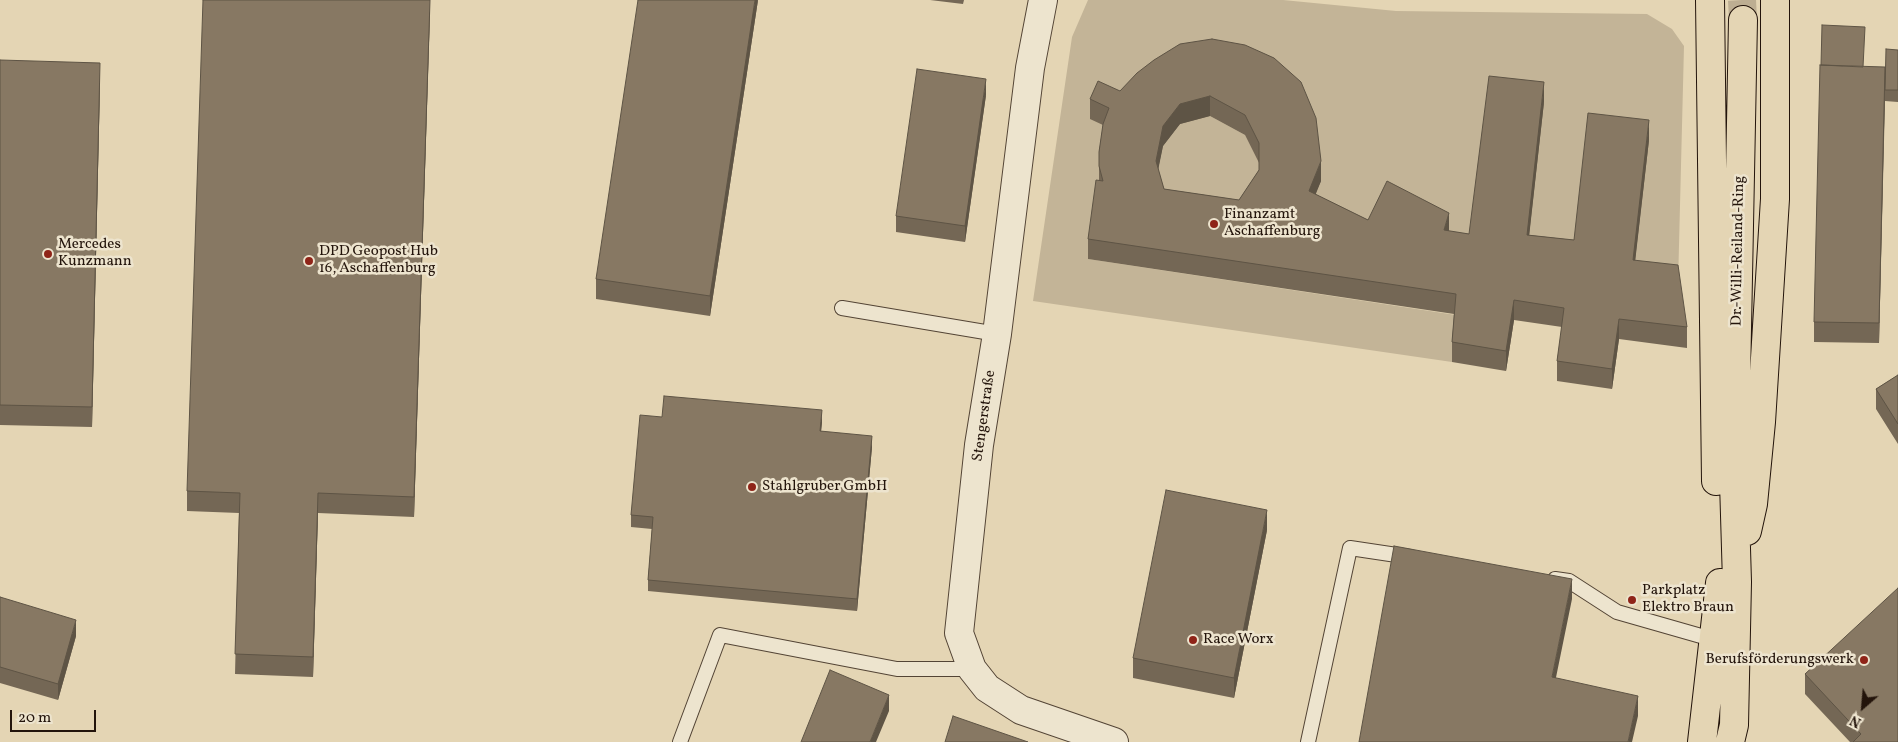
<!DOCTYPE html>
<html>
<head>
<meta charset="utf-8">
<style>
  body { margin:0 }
  #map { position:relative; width:1898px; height:742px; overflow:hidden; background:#e4d5b4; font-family:Vollkorn,serif }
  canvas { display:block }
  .north { position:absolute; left:1838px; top:682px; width:50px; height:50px; -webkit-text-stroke:4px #ede4ce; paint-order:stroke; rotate:207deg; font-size:14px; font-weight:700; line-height:20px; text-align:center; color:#23140b }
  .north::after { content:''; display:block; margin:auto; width:18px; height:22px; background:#23140b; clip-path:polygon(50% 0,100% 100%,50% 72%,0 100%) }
  .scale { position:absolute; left:10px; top:710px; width:86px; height:22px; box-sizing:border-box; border:2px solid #23140b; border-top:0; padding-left:6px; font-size:15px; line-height:18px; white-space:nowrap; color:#23140b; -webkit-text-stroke:4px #ede4ce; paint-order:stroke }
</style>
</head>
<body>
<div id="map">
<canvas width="1898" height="742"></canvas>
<div class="north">N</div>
<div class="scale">20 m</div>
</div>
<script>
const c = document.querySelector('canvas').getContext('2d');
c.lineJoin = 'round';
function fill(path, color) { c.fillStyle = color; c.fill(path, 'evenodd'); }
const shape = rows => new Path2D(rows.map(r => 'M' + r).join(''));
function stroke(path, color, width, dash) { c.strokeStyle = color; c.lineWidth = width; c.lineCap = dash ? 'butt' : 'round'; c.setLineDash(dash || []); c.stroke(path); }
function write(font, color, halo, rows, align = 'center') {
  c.font = font + ' Vollkorn,serif'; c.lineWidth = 5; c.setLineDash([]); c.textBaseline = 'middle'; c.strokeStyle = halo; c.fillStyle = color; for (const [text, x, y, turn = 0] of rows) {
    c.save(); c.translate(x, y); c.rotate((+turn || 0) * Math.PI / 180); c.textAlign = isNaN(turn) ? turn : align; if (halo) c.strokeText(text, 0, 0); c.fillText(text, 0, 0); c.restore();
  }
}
fill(shape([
  [1088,0,1283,0,1396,11,1647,14,1672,29,1684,46,1678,285,1574,260,1469,254,1368,240,1309,211,1301,102,1109,128,1103,145,1099,172,1099,186,1088,259,1456,315,1452,362,1033,301,1072,37],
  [1210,116,1245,135,1259,163,1259,190,1239,220,1164,209,1156,181,1163,146,1180,124]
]), '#c3b497');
stroke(shape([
  [1742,0,1743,20]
]), '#bdae92', 28, [28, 14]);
const lane = shape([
  [842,308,997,334],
  [1555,579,1569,581,1617,612,1715,640],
  [680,742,720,635,897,669,972,669],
  [1308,742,1350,548,1410,557]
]);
const street = shape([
  [1043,0,1030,68,997,334,979,445,959,633,972,669,987,688,1021,710,1114,742]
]);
const primary = shape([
  [1710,0,1716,481],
  [1747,531,1753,504,1761,422,1775,199,1775,0],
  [1702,742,1720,583],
  [1730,742,1734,725,1737,582,1734,482,1743,20]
]);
stroke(lane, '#534435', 16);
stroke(street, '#534435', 30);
stroke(primary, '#23140b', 30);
stroke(lane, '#ede4ce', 14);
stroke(street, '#ede4ce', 28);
stroke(primary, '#e4d5b4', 28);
fill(shape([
  [758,0,710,316,596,299,596,279],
  [930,0,964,0,963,4],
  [430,11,414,517,318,513,313,677,235,674,239,513,187,511,187,491],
  [1180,44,1321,181,1315,194,1368,220,1469,234,1544,102,1529,235,1574,240,1649,140,1635,260,1687,327,1687,348,1619,339,1612,389,1557,381,1557,361,1562,327,1514,320,1506,371,1452,362,1452,342,1454,314,1088,259,1088,239,1099,180,1099,152,1103,125,1090,119,1090,99,1120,91],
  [1210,116,1245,135,1259,163,1259,170,1239,200,1164,189,1158,169,1163,146,1180,124],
  [1898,50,1898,102,1885,101,1879,343,1814,342,1814,322,1864,67,1885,67],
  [0,60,100,83,92,427,0,425],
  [986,95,965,242,896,232,896,216],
  [1898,375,1898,444,1876,409,1876,389],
  [662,417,822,422,821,431,872,447,857,611,648,591,648,580,652,529,631,527,631,515],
  [1267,530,1234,698,1133,678,1133,658],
  [0,597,76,636,58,700,0,683],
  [1805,674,1898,742,1850,742,1805,694]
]), '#746755');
fill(shape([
  [430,0,430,11,414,517,414,497],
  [755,0,758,0,710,316,710,296],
  [100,63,100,83,92,427,92,407],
  [1885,67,1885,87,1879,343,1879,323],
  [986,79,986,95,965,242,965,226],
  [1544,82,1544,102,1527,255,1527,235],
  [1210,96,1210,116,1180,124,1163,146,1156,181,1156,161,1163,126,1180,104],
  [1649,120,1649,140,1633,280,1633,260],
  [1321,161,1321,181,1309,211,1309,191],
  [1449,213,1449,233,1444,230],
  [1514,300,1514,320,1506,371,1506,351],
  [1619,319,1619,339,1612,389,1612,369],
  [822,410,822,422,820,442,820,431],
  [872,436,872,447,857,611,857,599],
  [318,493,318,513,313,677,313,657],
  [1267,510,1267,530,1234,698,1234,678],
  [1572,579,1572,599,1552,697,1552,677],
  [76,620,76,636,58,700,58,684],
  [889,695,889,711,876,742,870,742],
  [1638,696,1638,716,1632,742,1628,742]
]), '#5e5445');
const building = shape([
  [203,0,430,0,414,497,318,493,313,657,235,654,240,493,187,491,203,0],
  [638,0,755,0,710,296,596,279,638,0],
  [1822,25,1865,27,1863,67,1821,65,1822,25],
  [1212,39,1245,45,1274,58,1301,82,1316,118,1321,161,1309,191,1368,220,1387,181,1449,213,1444,230,1469,234,1489,76,1544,82,1527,235,1574,240,1588,113,1649,120,1633,260,1678,265,1687,327,1619,319,1612,369,1557,361,1564,308,1514,300,1506,351,1452,342,1456,294,1088,239,1096,180,1103,181,1099,166,1099,152,1103,124,1109,108,1090,99,1098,81,1120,91,1137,73,1154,60,1180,44,1212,39],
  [1210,96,1245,115,1259,143,1259,170,1239,200,1164,189,1156,161,1163,126,1180,104,1210,96],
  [1886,49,1898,50,1898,90,1885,90,1886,49],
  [0,60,100,63,92,407,0,405,0,60],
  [1820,65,1885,67,1879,323,1814,322,1820,65],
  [917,69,986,79,965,226,896,216,917,69],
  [1898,375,1898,424,1876,389,1898,375],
  [664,396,822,410,820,431,872,436,857,599,648,580,653,517,631,515,640,415,662,417,664,396],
  [1166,490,1267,510,1234,678,1133,658,1166,490],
  [1394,546,1572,579,1552,677,1638,696,1628,742,1359,742,1394,546],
  [1898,588,1898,742,1853,742,1861,734,1805,674,1898,588],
  [0,597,76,620,58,684,0,667,0,597],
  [830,670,889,695,870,742,801,742,830,670],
  [953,716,1028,742,945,742,953,716]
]);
fill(building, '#877863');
stroke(building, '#5e5445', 1);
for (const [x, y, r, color] of [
  [1214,224,5,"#8f2418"],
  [48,254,5,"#8f2418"],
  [309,261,5,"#8f2418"],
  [752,487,5,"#8f2418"],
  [1632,600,5,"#8f2418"],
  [1193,640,5,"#8f2418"],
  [1864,660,5,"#8f2418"]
]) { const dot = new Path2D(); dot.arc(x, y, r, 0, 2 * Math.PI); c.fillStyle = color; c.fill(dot); stroke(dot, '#ede4ce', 2); }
write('15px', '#23140b', '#ede4ce', [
  ["Finanzamt",1224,215],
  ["Aschaffenburg",1224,232],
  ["Mercedes",58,245],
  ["Kunzmann",58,262],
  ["DPD Geopost Hub",319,252],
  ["16, Aschaffenburg",319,269],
  ["Stahlgruber GmbH",762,487],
  ["Parkplatz",1642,591],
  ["Elektro Braun",1642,608],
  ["Race Worx",1203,640],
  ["Berufsförderungswerk",1854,660,"right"]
], 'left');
write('15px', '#23140b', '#ede4ce', [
  ["Dr.-Willi-Reiland-Ring",1739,251,-89],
  ["Stengerstraße",985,416,-82]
]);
</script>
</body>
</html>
